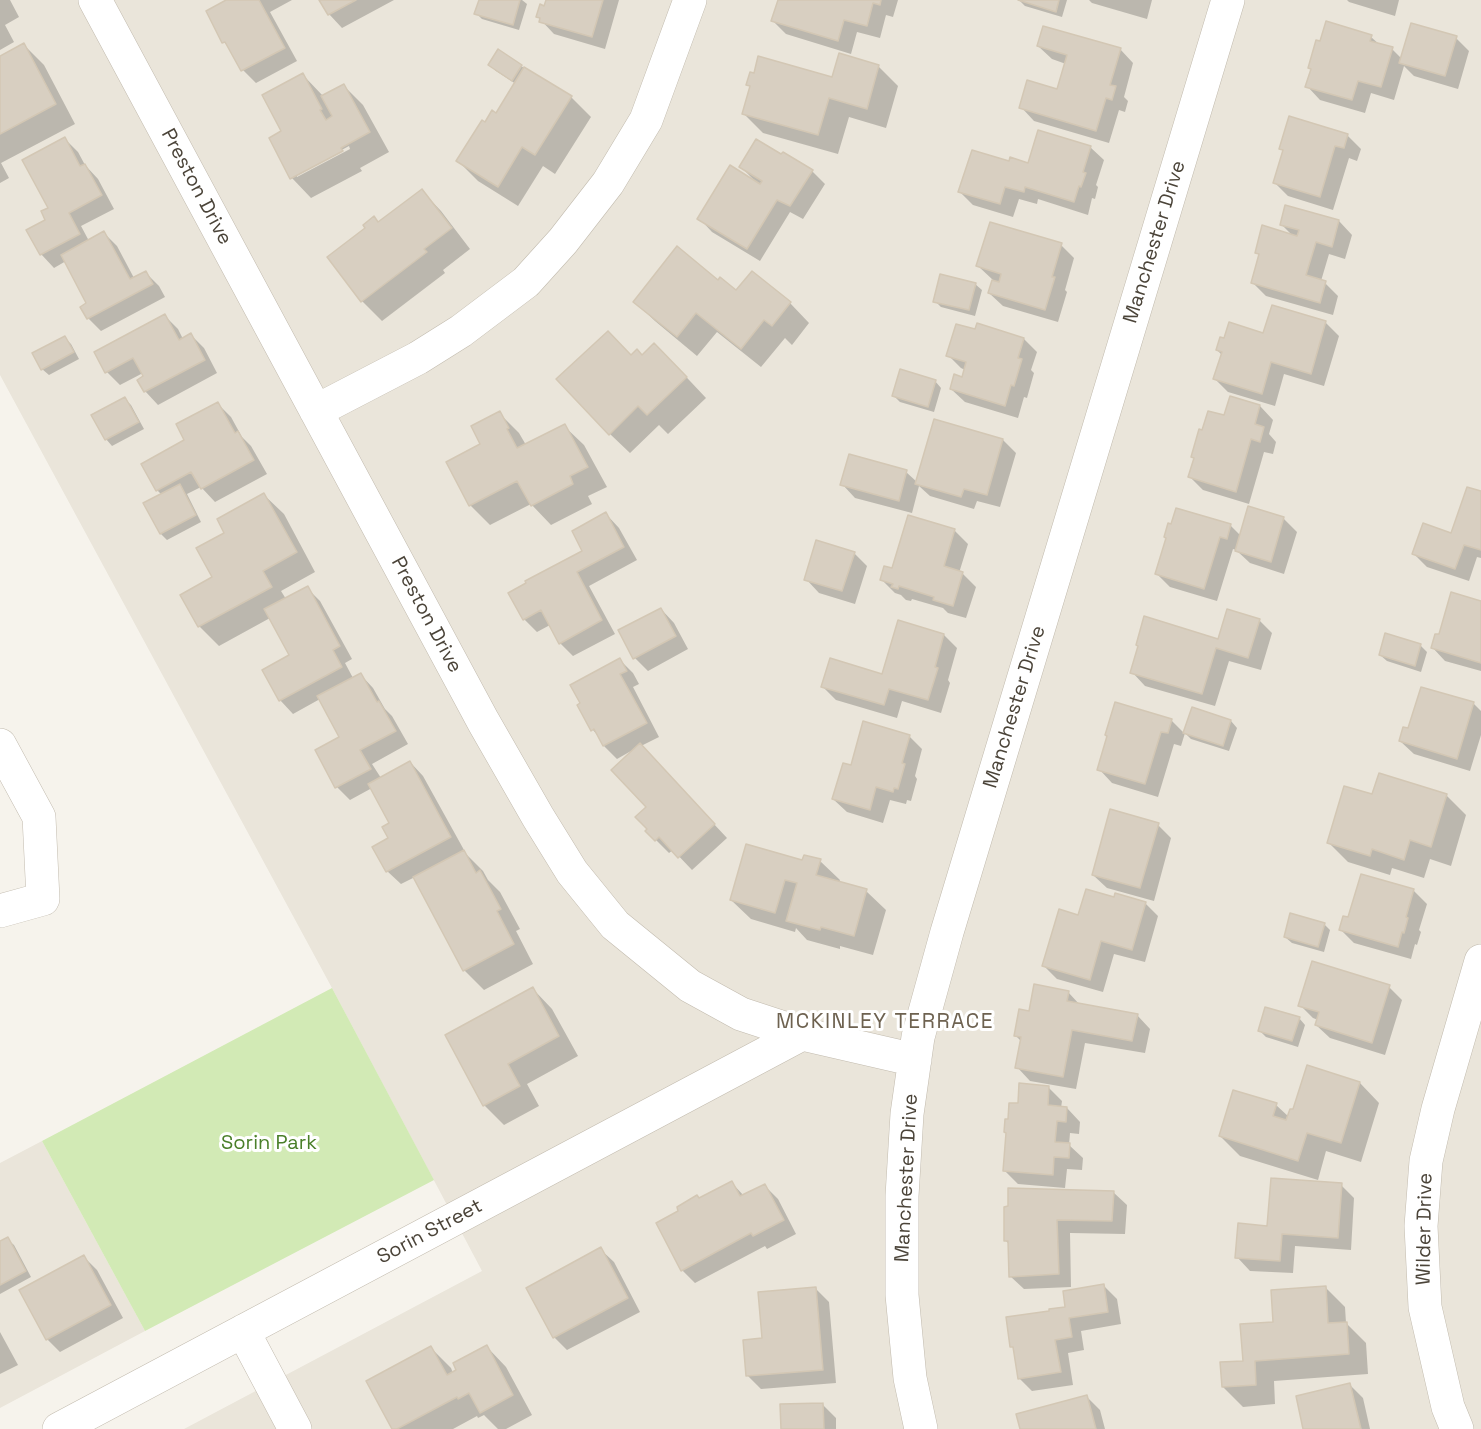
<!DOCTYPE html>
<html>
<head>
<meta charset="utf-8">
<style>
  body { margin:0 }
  canvas { display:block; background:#f6f3ec }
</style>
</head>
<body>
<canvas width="1481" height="1429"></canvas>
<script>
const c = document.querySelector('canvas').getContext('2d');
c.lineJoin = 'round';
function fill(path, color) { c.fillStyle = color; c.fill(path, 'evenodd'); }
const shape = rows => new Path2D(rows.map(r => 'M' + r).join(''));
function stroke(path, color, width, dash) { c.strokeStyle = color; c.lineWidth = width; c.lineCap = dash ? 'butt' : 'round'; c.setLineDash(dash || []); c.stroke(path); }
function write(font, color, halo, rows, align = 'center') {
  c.font = font + ' "Space Grotesk",sans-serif'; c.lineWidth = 6; c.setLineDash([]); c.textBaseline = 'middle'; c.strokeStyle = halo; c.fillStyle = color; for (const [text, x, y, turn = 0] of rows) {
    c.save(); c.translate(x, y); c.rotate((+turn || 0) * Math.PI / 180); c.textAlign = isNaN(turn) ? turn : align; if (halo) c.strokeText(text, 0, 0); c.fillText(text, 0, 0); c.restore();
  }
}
fill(shape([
  [0,0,1481,0,1481,1429,184,1429,482,1271,332,988,0,375],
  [42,1141,145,1331,0,1408,0,1163]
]), '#eae5da');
fill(shape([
  [332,988,434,1180,145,1331,42,1141]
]), '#d2eab5');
fill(shape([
  [0,0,10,0,19,17,5,25,14,42,0,50],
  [229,0,292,0,270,12,297,61,256,83,243,70,232,50,224,42],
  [321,0,394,0,342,28,329,14],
  [480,0,522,0,527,4,519,30,482,19,476,13],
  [548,0,619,0,605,49,554,34,538,17,545,8],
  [779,0,898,0,893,17,886,15,880,38,857,32,851,54,786,34,773,21],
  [1019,0,1067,0,1062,17,1025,6],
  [1089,0,1152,0,1147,19,1092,3],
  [1347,0,1399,0,1395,16,1349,2],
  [1371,37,1380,45,1392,49,1402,59,1456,38,1469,51,1458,89,1414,76,1404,66,1394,100,1371,93,1365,113,1320,100,1307,86,1312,70,1310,68,1321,43],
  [24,45,44,65,75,124,1,163,9,178,0,183,0,58],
  [1038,46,1120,49,1133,63,1124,97,1128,101,1125,112,1119,110,1109,143,1034,121,1021,107,1058,91,1066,64,1052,59],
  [490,65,521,66,571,97,591,117,555,174,543,166,518,206,478,181,458,161,485,124,497,115,516,84,496,71],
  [878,66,898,86,886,128,849,117,838,154,763,133,743,113,751,87,748,85,833,79],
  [303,75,323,96,344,86,363,105,389,152,360,168,362,171,311,198,292,178,283,131],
  [349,146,350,149,297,177,297,174],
  [1347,135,1361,149,1357,161,1349,158,1333,210,1288,196,1275,183,1284,152,1281,149],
  [65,139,78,152,85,165,98,179,114,209,81,226,89,241,104,233,117,246,134,278,146,273,159,286,165,297,101,331,88,318,88,304,66,261,54,268,41,254],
  [1090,147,1104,160,1096,185,1098,187,1095,199,1092,198,1088,215,1038,199,1037,204,1019,199,1013,217,973,205,960,192,1010,163,1029,165],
  [741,167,812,171,825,184,803,219,790,212,760,261,712,232,699,218,754,182,755,181],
  [422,191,441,211,470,249,443,270,445,273,382,321,362,301,368,228,374,218,379,223],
  [1339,221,1352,235,1345,259,1329,254,1321,281,1325,283,1338,296,1333,315,1266,296,1253,283,1260,256,1256,252,1293,236,1281,224],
  [1061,245,1074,258,1065,290,1067,292,1058,322,1003,306,989,293,993,280,978,266],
  [719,282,736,292,790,303,809,323,792,345,785,338,761,367,717,332,697,356,655,321,635,302],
  [975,284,982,290,975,316,941,307,935,301],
  [165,316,178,329,183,339,191,335,204,348,217,373,158,405,145,391,145,377,143,373,120,385,107,372],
  [1325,322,1339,336,1324,386,1284,374,1275,406,1228,392,1215,379,1222,355,1217,350,1265,335],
  [65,338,71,344,79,359,49,375,42,369],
  [1024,339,1037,352,1031,370,1034,373,1027,398,1024,397,1018,418,965,402,951,389,963,379,965,370,961,368,948,355],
  [642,356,674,364,706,398,668,434,659,425,630,453,610,434,632,357],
  [935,381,941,388,934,412,900,402,894,396],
  [1231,398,1260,406,1273,420,1269,434,1276,442,1273,454,1264,452,1249,504,1203,490,1190,477,1195,459,1193,457,1225,417],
  [125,399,131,405,144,429,112,446,106,439],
  [218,404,231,417,242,437,251,446,267,474,215,502,201,487,187,494,201,522,167,540,161,534,145,504,162,495,157,490,186,441],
  [499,413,519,433,526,445,564,426,584,445,607,487,588,496,592,504,551,525,531,504,490,525,470,505,482,445],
  [1003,440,1016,453,1000,507,977,501,974,509,930,496,919,486,912,513,855,498,842,484,906,472,917,482],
  [1481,493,1481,558,1477,557,1469,581,1427,567,1414,554,1452,535],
  [264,495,284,514,315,572,281,591,286,599,307,588,320,601,352,659,345,663,353,678,360,674,373,688,385,709,392,716,408,744,372,764,381,778,410,762,423,776,464,850,463,851,483,871,488,880,500,892,520,929,516,931,533,964,484,990,464,970,415,877,401,884,387,871,391,824,372,788,350,800,337,787,341,737,320,699,293,714,280,700,291,656,270,618,219,646,199,626,226,533],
  [1249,508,1284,519,1297,532,1284,574,1250,563,1236,550,1233,549,1217,601,1170,587,1157,574,1177,510,1231,526,1241,536],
  [606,514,619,528,637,560,589,586,615,634,573,656,560,643,550,625,537,632,524,619,584,552],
  [909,517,955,531,968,544,959,573,963,574,976,587,966,618,948,613,943,608,912,599,911,601,906,600,901,595,895,593,882,580,893,570],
  [854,553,867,566,855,604,819,593,806,579],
  [1481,602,1481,671,1445,661,1432,647,1440,636],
  [661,609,674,623,688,649,648,671,635,658],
  [1259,620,1272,633,1261,670,1229,661,1215,706,1145,686,1132,672,1219,640],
  [944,635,957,648,948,680,950,683,941,713,902,701,897,718,836,700,823,687,883,675],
  [1421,646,1427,652,1421,672,1387,661,1380,655],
  [620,660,633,673,639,684,633,687,659,737,641,746,727,838,692,870,673,850,669,853,647,831,648,807,631,751,617,759,604,746,599,737,593,730],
  [1473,703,1481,711,1481,735,1470,771,1414,754,1400,741,1409,730],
  [1116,704,1172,721,1185,734,1193,709,1231,721,1237,728,1229,751,1191,739,1185,733,1181,746,1174,744,1158,797,1112,783,1099,769,1109,737],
  [909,736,922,749,915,776,917,779,911,801,907,800,906,804,890,800,883,823,847,812,833,799,852,767],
  [1446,795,1466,815,1451,866,1430,859,1424,878,1392,868,1390,875,1348,862,1328,842,1373,796],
  [1158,825,1171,838,1154,901,1107,888,1093,875],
  [820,861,840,880,839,883,866,891,886,910,873,955,840,946,840,949,807,940,796,928,795,932,751,919,731,900,803,862],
  [1362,876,1414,891,1427,904,1419,930,1421,932,1417,945,1415,944,1411,959,1354,943,1341,930,1349,919],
  [1114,899,1145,903,1158,916,1145,962,1114,954,1103,992,1057,979,1044,966,1079,917],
  [1324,924,1330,930,1324,952,1292,943,1285,937],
  [1389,987,1402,1000,1385,1055,1330,1038,1316,1025,1318,1020,1313,1018,1300,1005],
  [533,989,552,1009,578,1056,527,1084,539,1106,504,1125,484,1105],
  [1068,992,1080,1005,1137,1015,1150,1029,1145,1053,1085,1043,1076,1089,1030,1081,1017,1067,1021,1041,1016,1036,1030,1013],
  [1299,1018,1305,1025,1298,1047,1266,1037,1260,1031],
  [1360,1083,1379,1103,1361,1162,1326,1151,1318,1180,1240,1156,1220,1136,1276,1105,1289,1117],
  [1049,1088,1062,1101,1061,1108,1067,1108,1080,1122,1079,1134,1070,1133,1069,1145,1083,1158,1082,1170,1067,1169,1065,1188,1018,1184,1005,1171,1010,1121,1019,1105],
  [732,1183,744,1196,764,1185,778,1199,796,1234,767,1249,765,1246,695,1283,682,1270,700,1200],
  [1341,1185,1354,1198,1351,1250,1295,1246,1293,1273,1250,1271,1237,1257],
  [1113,1192,1127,1205,1125,1234,1070,1233,1071,1287,1024,1289,1010,1276,1010,1245,1006,1241],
  [7,1239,14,1245,31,1277,0,1294,0,1243],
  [600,1249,614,1262,640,1312,567,1350,554,1337],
  [83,1256,97,1270,123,1318,60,1352,47,1339],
  [1104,1286,1117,1299,1121,1324,1081,1331,1084,1350,1068,1353,1073,1385,1032,1391,1019,1378,1015,1350,1012,1346,1051,1312,1067,1308],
  [1325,1287,1345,1307,1346,1323,1366,1343,1368,1374,1274,1381,1275,1404,1243,1407,1223,1387,1244,1362,1275,1323],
  [815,1288,829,1302,836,1383,761,1389,748,1376,764,1339],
  [0,1332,18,1365,0,1374],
  [487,1347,506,1367,532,1415,506,1429,498,1429,484,1415,478,1418,477,1416,453,1429,393,1429,431,1348,451,1368,453,1373],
  [1350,1385,1363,1398,1370,1429,1305,1429],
  [1087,1397,1100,1410,1105,1429,1021,1429],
  [822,1404,836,1418,836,1429,783,1429]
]), '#0003');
const building = shape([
  [226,0,259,0,285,48,241,71,225,42,222,43,206,11,226,0],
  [319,0,356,0,328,15,319,0],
  [479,0,520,0,513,25,474,14,479,0],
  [546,0,603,0,592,37,539,22,540,18,536,17,540,4,544,6,546,0],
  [778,0,881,0,880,5,873,3,867,26,844,20,838,41,771,21,778,0],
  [1018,0,1059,0,1056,12,1018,0],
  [1326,21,1372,35,1370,41,1393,47,1381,87,1358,81,1352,100,1305,87,1311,69,1308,68,1316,40,1320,41,1326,21],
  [1411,23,1457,36,1445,76,1399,63,1411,23],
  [1043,26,1121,48,1110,85,1116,86,1112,100,1106,98,1096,131,1019,108,1027,80,1057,89,1067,55,1037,46,1043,26],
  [24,43,56,104,0,134,0,56,24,43],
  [498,49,522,65,512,81,488,65,498,49],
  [839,53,879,65,867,109,829,98,818,135,742,114,750,86,746,85,750,72,754,73,758,56,832,77,839,53],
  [524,67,572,96,535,155,522,147,498,187,456,161,482,120,485,122,492,110,496,113,524,67],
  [303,73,322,109,320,110,326,120,332,116,321,96,344,84,370,132,341,148,343,151,290,179,269,138,281,131,262,95,303,73],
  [1289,116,1348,134,1344,148,1335,146,1320,197,1273,183,1283,150,1279,149,1289,116],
  [1038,130,1091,146,1083,172,1086,173,1081,187,1079,186,1074,202,1025,187,1024,192,1005,187,1000,204,958,192,972,150,1009,161,1010,157,1028,163,1038,130],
  [65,137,80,166,85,164,102,195,69,213,80,234,40,255,26,230,45,220,41,211,48,208,22,160,65,137],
  [756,139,781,154,783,152,813,170,790,206,777,200,747,249,697,219,730,165,760,184,762,181,739,167,756,139],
  [422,189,452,228,424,249,427,252,361,302,327,257,365,228,363,225,374,216,378,222,422,189],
  [1285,205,1339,220,1332,247,1316,242,1306,275,1326,281,1320,303,1251,283,1259,254,1255,253,1262,225,1297,236,1299,230,1280,225,1285,205],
  [990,222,1062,243,1052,277,1055,277,1045,310,988,293,992,280,999,282,1001,274,976,266,990,222],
  [104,231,130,279,146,271,153,284,87,319,80,307,86,303,61,255,104,231],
  [677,246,718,280,720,277,736,290,752,271,791,302,772,326,764,320,741,349,696,313,677,337,633,302,677,246],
  [940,274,976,283,969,310,933,302,940,274],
  [1272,305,1326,321,1311,374,1271,362,1262,394,1213,379,1222,352,1216,350,1220,337,1224,338,1229,322,1263,333,1272,305],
  [165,314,179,340,191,333,205,360,144,392,137,380,143,376,133,358,105,373,94,352,165,314],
  [977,323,1024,338,1018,358,1022,359,1014,386,1011,385,1005,406,950,389,954,374,962,377,966,362,946,356,956,324,975,329,977,323],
  [608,331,631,355,637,349,642,355,654,343,687,377,647,415,638,406,609,435,556,379,608,331],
  [65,336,74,352,41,370,32,353,65,336],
  [900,369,936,380,928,407,892,396,900,369],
  [1230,396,1260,405,1255,424,1264,427,1260,442,1251,439,1236,492,1188,477,1194,458,1191,457,1199,429,1202,430,1208,411,1224,415,1230,396],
  [125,397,139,422,105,440,91,415,125,397],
  [218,402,235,433,238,431,254,460,201,489,191,472,156,491,141,464,184,440,176,424,218,402],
  [500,411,509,428,507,429,517,448,565,424,588,467,570,476,573,484,531,506,517,481,469,506,446,462,480,444,471,426,500,411],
  [934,419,1003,439,987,495,964,489,961,497,915,484,934,419],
  [849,454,907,470,899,501,840,485,849,454],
  [180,484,196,515,160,534,143,503,180,484],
  [1467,487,1481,491,1481,550,1464,545,1455,569,1412,554,1423,523,1451,533,1467,487],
  [264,493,297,552,263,571,272,587,198,627,180,595,212,577,196,548,224,533,217,519,264,493],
  [1248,506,1284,517,1271,562,1235,551,1248,506],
  [1176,508,1231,524,1227,539,1220,537,1204,589,1155,574,1166,538,1164,537,1168,523,1171,524,1176,508],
  [606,512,624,547,577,572,602,620,559,644,541,610,523,620,508,593,526,583,525,581,582,551,572,531,606,512],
  [908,515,955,529,944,566,963,572,953,606,933,600,934,597,899,586,898,589,891,587,893,584,880,580,884,566,892,568,908,515],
  [816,540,855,552,842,591,804,580,816,540],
  [308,586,340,646,333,650,342,667,279,701,262,670,289,655,264,609,308,586],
  [1451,592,1481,601,1481,663,1431,648,1435,634,1439,634,1451,592],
  [661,608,676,636,633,659,618,630,661,608],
  [1227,609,1260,619,1248,658,1216,648,1202,694,1130,673,1138,646,1136,645,1144,616,1218,639,1227,609],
  [898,620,944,634,935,667,938,668,928,700,889,689,884,705,821,687,830,658,882,674,898,620],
  [1385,633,1421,644,1415,666,1379,655,1385,633],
  [620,658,627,671,620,674,647,723,603,746,594,729,591,731,577,705,580,703,570,685,620,658],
  [361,673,377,702,379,701,396,731,360,750,371,769,335,788,315,750,339,737,317,696,361,673],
  [1421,687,1474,702,1457,759,1399,741,1403,727,1408,728,1421,687],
  [1115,702,1172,719,1168,733,1161,732,1145,784,1097,770,1107,736,1105,735,1115,702],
  [1192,707,1231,720,1223,746,1183,733,1192,707],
  [863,721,910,735,902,763,905,764,898,789,894,788,893,792,876,787,870,810,832,799,843,763,851,765,863,721],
  [640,743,715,824,678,858,659,837,655,841,645,831,647,829,635,817,646,807,611,770,640,743],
  [410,761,451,837,386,872,372,847,388,838,382,827,389,823,368,784,410,761],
  [1379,773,1447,794,1431,847,1410,840,1404,860,1372,849,1370,856,1327,843,1344,786,1372,794,1379,773],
  [1110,809,1159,823,1140,888,1092,875,1110,809],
  [746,844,802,860,804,855,821,859,816,875,867,889,854,936,821,927,820,930,786,921,797,883,785,880,775,913,730,900,746,844],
  [464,850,476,873,480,870,501,909,497,911,514,944,463,971,413,877,464,850],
  [1361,874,1414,889,1406,917,1408,918,1404,933,1402,932,1398,947,1339,930,1343,916,1348,917,1361,874],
  [1086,889,1114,897,1115,893,1146,902,1132,950,1101,941,1090,980,1042,966,1059,909,1078,915,1086,889],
  [1290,913,1325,923,1318,947,1284,937,1290,913],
  [1312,961,1390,985,1372,1043,1315,1025,1319,1012,1298,1006,1312,961],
  [1034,984,1069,991,1067,1001,1138,1014,1132,1041,1072,1030,1063,1077,1015,1068,1021,1037,1014,1036,1019,1009,1029,1011,1034,984],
  [533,987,559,1036,508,1064,520,1086,483,1106,445,1035,533,987],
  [1265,1007,1300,1017,1292,1041,1258,1031,1265,1007],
  [1307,1065,1360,1082,1341,1143,1307,1133,1298,1161,1219,1136,1233,1090,1277,1103,1273,1116,1286,1120,1290,1109,1293,1109,1307,1065],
  [1019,1083,1049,1086,1048,1105,1067,1107,1066,1122,1057,1121,1055,1142,1070,1143,1069,1158,1054,1157,1053,1175,1003,1171,1006,1133,1004,1132,1005,1119,1008,1119,1009,1103,1018,1103,1019,1083],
  [1271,1178,1342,1183,1338,1238,1282,1234,1280,1261,1235,1258,1238,1223,1267,1226,1271,1178],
  [732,1181,740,1196,765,1184,784,1220,753,1236,751,1233,681,1271,656,1223,678,1211,677,1207,697,1195,699,1198,732,1181],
  [1008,1188,1114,1191,1112,1221,1057,1220,1059,1274,1009,1277,1008,1241,1004,1241,1004,1207,1008,1206,1008,1188],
  [8,1237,26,1271,0,1285,0,1241,8,1237],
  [601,1247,628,1298,553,1338,526,1288,601,1247],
  [84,1255,111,1305,46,1340,19,1290,84,1255],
  [1104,1284,1108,1312,1069,1318,1072,1337,1055,1340,1061,1372,1018,1379,1013,1347,1010,1347,1006,1317,1049,1311,1049,1309,1065,1307,1063,1291,1104,1284],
  [1326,1286,1328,1323,1347,1322,1349,1354,1255,1361,1256,1385,1222,1387,1220,1362,1243,1361,1240,1324,1273,1322,1271,1290,1326,1286],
  [816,1287,823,1370,746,1376,743,1340,762,1338,758,1292,816,1287],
  [487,1345,513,1395,480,1413,469,1393,458,1399,457,1397,397,1429,392,1429,366,1381,431,1346,447,1375,456,1370,453,1363,487,1345],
  [1350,1383,1361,1429,1303,1429,1296,1396,1350,1383],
  [1087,1395,1096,1429,1020,1429,1016,1414,1087,1395],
  [823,1403,824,1429,781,1429,780,1404,823,1403]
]);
fill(building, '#d8cfc1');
stroke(building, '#d3c7b4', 1.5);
const minor = shape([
  [95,0,483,721,538,817,572,872,615,925,690,986,741,1014,802,1034,915,1060],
  [316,411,418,358,461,331,526,282,563,241,608,183,646,120,690,0],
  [0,745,39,817,43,899,0,911],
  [243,1331,295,1429],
  [59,1429,802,1034],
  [921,1429,910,1378,902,1295,902,1196,907,1114,918,1037,947,932,1228,0],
  [1457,1429,1448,1407,1425,1307,1421,1226,1426,1161,1438,1109,1481,961]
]);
stroke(minor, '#c2bbae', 34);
stroke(minor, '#fff', 33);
write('20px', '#4b4439', '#fff', [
  ["Preston Drive",196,187,62],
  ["Manchester Drive",1155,242,-73],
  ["Preston Drive",426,615,62],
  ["Manchester Drive",1015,707,-73],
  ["Manchester Drive",907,1178,-87],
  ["Wilder Drive",1425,1229,-89],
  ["Sorin Street",430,1232,-28]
]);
write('20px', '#4a7f2a', '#fff', [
  ["Sorin Park",269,1144]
]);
c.letterSpacing = '1.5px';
write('21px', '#6e6250', '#fff', [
  ["MCKINLEY TERRACE",885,1022]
]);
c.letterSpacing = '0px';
</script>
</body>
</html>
